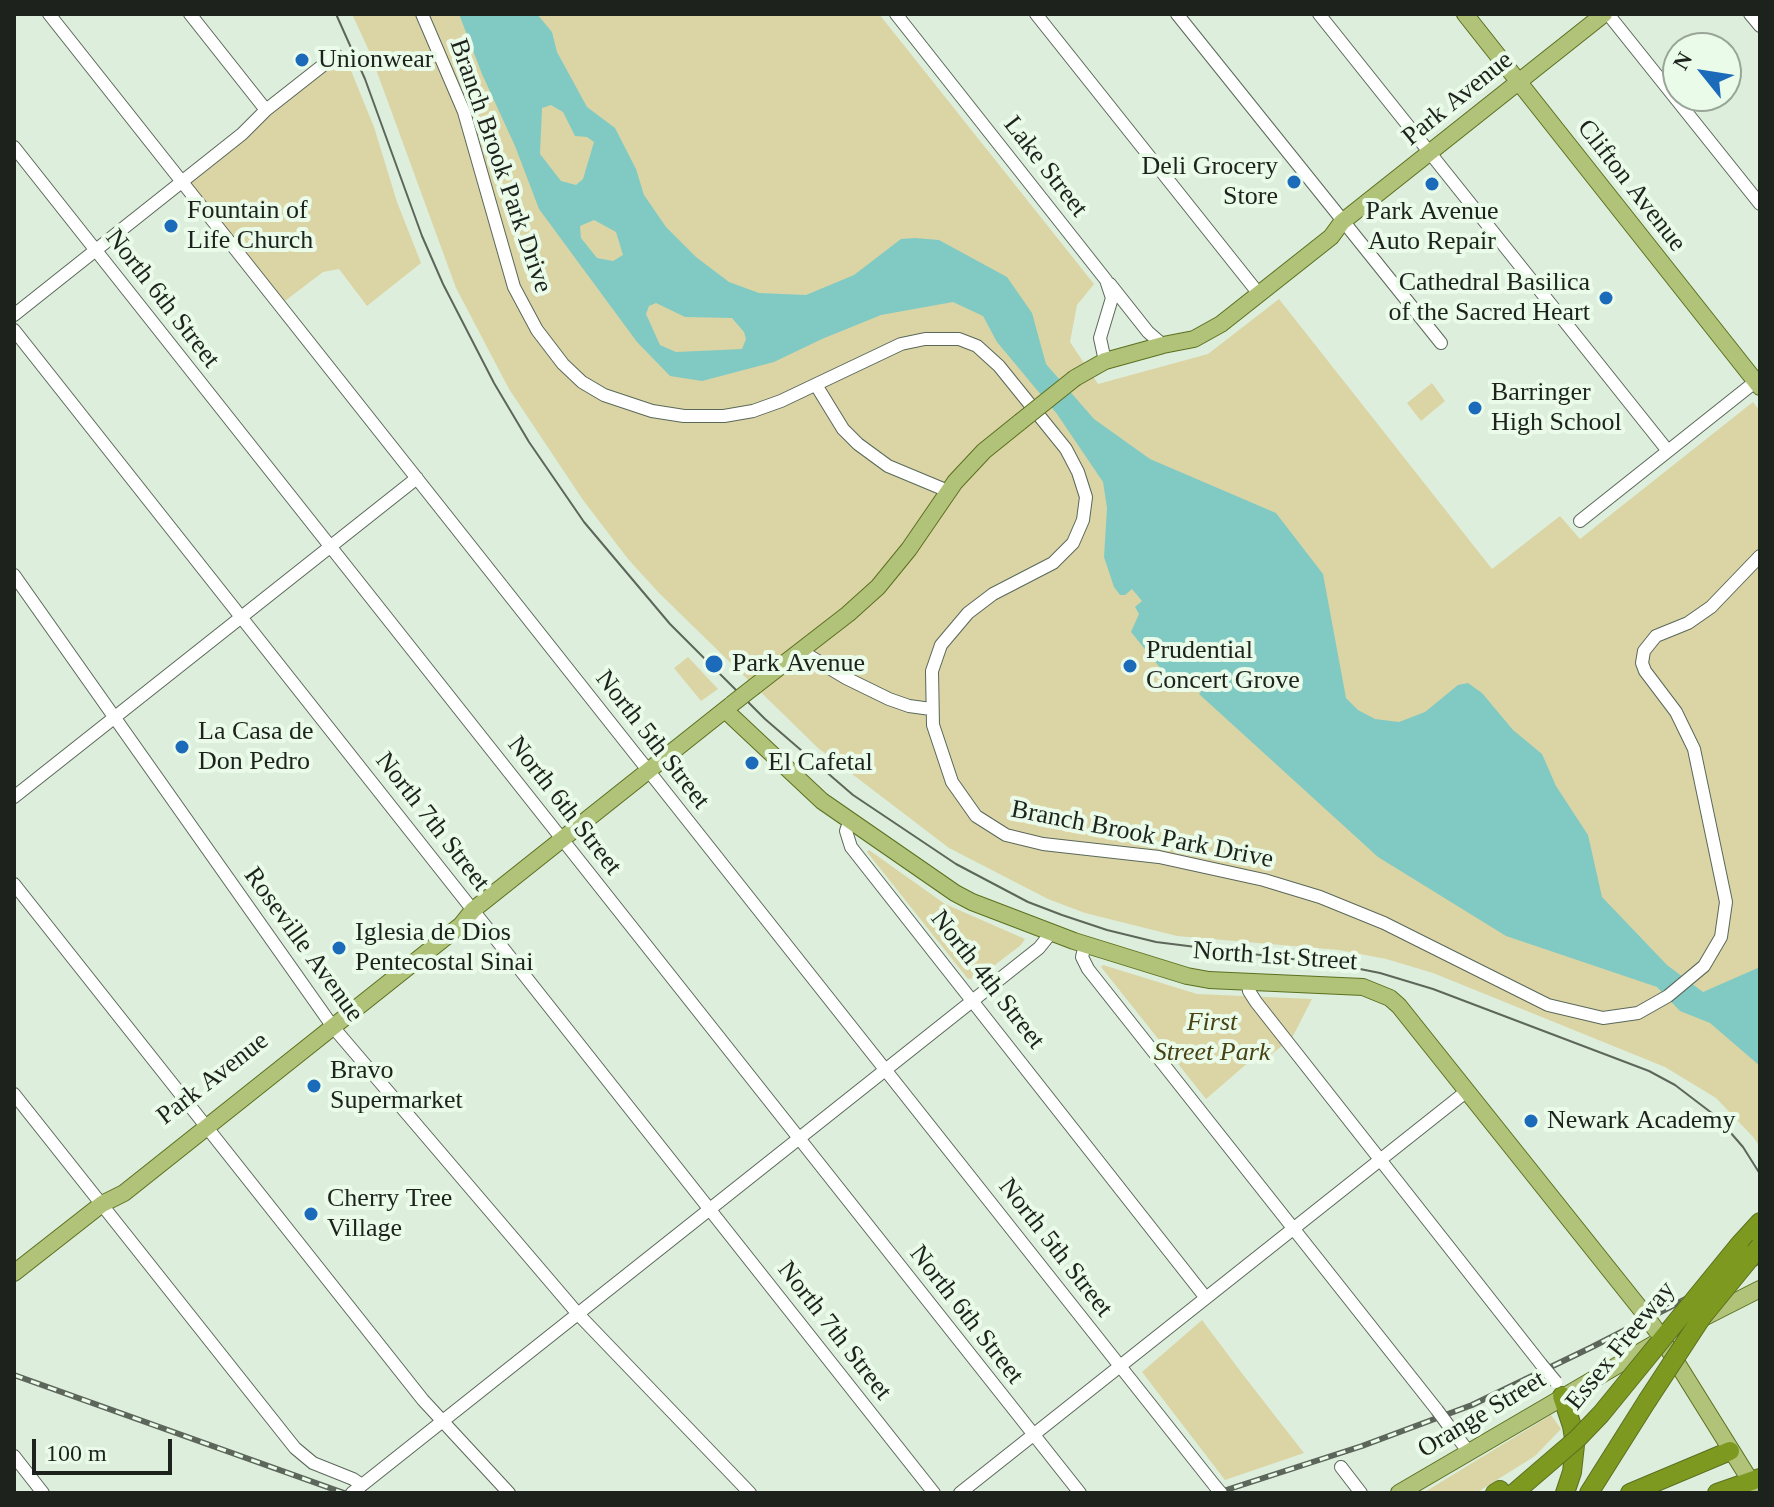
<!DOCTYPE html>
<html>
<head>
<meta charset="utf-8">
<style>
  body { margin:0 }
  #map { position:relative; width:1774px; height:1507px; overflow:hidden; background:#ddeedc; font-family:"Times New Roman",serif }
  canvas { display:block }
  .frame { position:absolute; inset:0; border:16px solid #1d231c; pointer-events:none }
  .north { position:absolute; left:1662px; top:32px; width:80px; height:80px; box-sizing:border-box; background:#eafbea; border:2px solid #98a598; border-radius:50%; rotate:300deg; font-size:22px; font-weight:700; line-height:32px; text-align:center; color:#1d231c }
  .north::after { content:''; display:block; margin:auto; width:28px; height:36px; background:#1b6bba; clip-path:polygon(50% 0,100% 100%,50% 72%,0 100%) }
  .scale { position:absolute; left:32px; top:1439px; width:140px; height:36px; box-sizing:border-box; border:4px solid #1d231c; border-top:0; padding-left:10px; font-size:24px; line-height:28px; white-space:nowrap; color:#1d231c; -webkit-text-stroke:6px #eafbea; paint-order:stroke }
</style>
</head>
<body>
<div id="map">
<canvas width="1774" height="1507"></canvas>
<div class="frame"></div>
<div class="north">N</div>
<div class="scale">100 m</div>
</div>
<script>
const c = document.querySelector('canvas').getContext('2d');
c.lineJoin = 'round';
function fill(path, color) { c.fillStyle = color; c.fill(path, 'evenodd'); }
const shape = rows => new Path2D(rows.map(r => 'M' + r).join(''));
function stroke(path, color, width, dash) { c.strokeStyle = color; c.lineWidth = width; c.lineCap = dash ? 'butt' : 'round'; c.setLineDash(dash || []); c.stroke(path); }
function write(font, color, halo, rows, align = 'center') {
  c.font = font + ' "Times New Roman",serif'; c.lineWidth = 8; c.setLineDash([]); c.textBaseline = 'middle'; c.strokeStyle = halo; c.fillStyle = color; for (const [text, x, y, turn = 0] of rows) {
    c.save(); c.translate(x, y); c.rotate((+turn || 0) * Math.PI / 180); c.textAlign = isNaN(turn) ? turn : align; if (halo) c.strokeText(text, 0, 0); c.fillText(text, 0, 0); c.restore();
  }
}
fill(shape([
  [352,14,879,14,1094,284,1077,305,1070,342,1098,384,1208,354,1279,299,1492,569,1560,516,1580,539,1753,402,1760,411,1760,1147,1754,1138,1716,1098,1665,1067,1433,973,1386,959,1339,950,1177,936,1085,913,1048,899,949,848,818,748,659,593,628,559,583,500,509,389,456,288,370,53],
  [343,51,374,127,397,202,421,263,367,306,339,269,323,272,281,304,188,181],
  [1432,383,1445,401,1421,421,1407,403],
  [688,657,718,689,701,701,674,668],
  [869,850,945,904,1025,939,1021,945,978,978,968,979,867,852],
  [1103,965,1197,994,1312,999,1292,1038,1263,1061,1257,1055,1206,1099,1101,967],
  [1202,1320,1244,1376,1304,1453,1225,1480,1142,1372],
  [1551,1415,1561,1429,1535,1456,1476,1493,1423,1493]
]), '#dbd5a6');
fill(shape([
  [459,14,537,14,552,32,557,52,587,107,615,128,636,169,644,195,666,227,696,257,729,282,759,293,806,295,854,275,901,239,915,238,939,240,1007,277,1032,313,1046,364,1094,419,1150,459,1276,513,1323,574,1346,698,1358,710,1375,719,1399,722,1425,712,1458,685,1468,683,1482,693,1513,730,1542,754,1556,786,1588,835,1602,897,1667,965,1703,992,1760,967,1760,1066,1710,1023,1680,1011,1657,987,1506,936,1378,857,1199,694,1201,692,1199,689,1207,683,1198,672,1190,677,1177,672,1166,675,1131,632,1139,614,1135,607,1142,601,1132,589,1125,595,1120,595,1114,587,1104,557,1107,508,1103,482,1057,414,997,342,983,316,953,302,881,315,822,339,774,362,702,381,670,376,637,342,539,209,515,146,482,74],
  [551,105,563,112,575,136,587,137,594,142,583,179,576,185,561,181,540,154,542,108],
  [594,220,616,232,623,255,613,261,597,258,581,238,580,226],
  [656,303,685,317,732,318,744,332,746,339,742,349,676,352,660,345,646,314,649,306]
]), '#80cac3');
const minor = shape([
  [49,14,1215,1486],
  [190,14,266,110],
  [422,14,464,112,514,287,537,330,563,364,582,382,604,395,652,411,684,416,724,416,753,411,781,401,901,344,925,339,959,339,977,346,999,366,1066,449,1078,472,1086,497,1083,520,1073,543,1053,563,993,594,968,613,941,645,932,671,933,725,952,782,976,816,1006,835,1043,844,1159,857,1264,880,1320,897,1384,923,1548,1005,1603,1018,1638,1013,1668,996,1704,966,1721,937,1726,902,1694,749,1676,712,1645,671,1642,663,1644,651,1656,636,1688,623,1711,607,1760,556],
  [896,14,1106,280,1112,298,1100,338,1105,361],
  [1036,14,1259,294],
  [1177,14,1441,343],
  [1319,14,1668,451],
  [1608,14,1760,204],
  [1750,14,1760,26],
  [14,147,1080,1493],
  [1110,284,1148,332,1163,345],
  [14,315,242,134,266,110,336,55],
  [14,330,934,1493],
  [816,385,843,429,858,444,888,466,948,491],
  [1580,521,1760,378],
  [14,575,333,1027,578,1314,750,1493],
  [801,651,846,678,889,699,909,706,931,709],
  [14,797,417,478],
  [850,820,846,831,851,847,1206,1298],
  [14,884,423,1400,509,1493],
  [1085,945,1082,957,1088,969,1437,1410],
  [1248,982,1249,991,1256,1002,1541,1364],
  [14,1094,295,1448,313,1463,353,1479,362,1485],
  [1451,1429,1468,1451],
  [14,1456,43,1493],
  [1341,1467,1361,1493],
  [352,1493,1039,948,1051,933],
  [960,1493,1467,1091]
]);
const major = shape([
  [1465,14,1760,387],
  [1075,378,1105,361,1163,345,1194,339,1221,324,1331,237,1342,222,1604,14],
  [755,686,848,614,878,587,909,549,955,482,984,451,1020,422],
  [725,710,822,801,955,893,972,902,1074,941,1187,976,1209,980,1363,987,1390,998,1399,1006,1643,1312],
  [14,1273,102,1204,124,1193,461,925,473,910,731,705],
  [1701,1319,1760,1289],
  [1657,1331,1758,1493],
  [1399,1493,1659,1341]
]);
const highway = shape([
  [1739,1245,1760,1222],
  [1562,1396,1572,1426,1575,1445,1572,1472,1565,1493],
  [1495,1493,1500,1490],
  [1589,1493,1647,1401],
  [1630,1493,1730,1451],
  [1717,1493,1760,1478]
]);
stroke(minor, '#5a6859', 14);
stroke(major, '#5b701f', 18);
stroke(highway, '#5b701f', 20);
stroke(minor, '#fff', 12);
stroke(major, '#b1c279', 16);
stroke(highway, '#7d9920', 18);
stroke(shape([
  [336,14,365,79,422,236,443,284,494,383,529,442,584,522,670,624,765,719,853,795,956,864,1028,902,1062,915,1107,930,1156,942,1340,965,1380,973,1433,989,1649,1071,1675,1085,1717,1117,1743,1147,1760,1174]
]), '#5c665b', 2);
const rail = shape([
  [14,1375,344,1493],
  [1217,1493,1362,1446,1472,1405,1592,1347,1760,1261]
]);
stroke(rail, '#5c665b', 6);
stroke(rail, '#eafbea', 3, [9]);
const minorBridge = shape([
  [1541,1364,1556,1382],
  [1437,1410,1451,1429],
  [1215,1486,1221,1493]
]);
const majorBridge = shape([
  [1020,422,1075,378],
  [732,704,755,686],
  [1643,1312,1656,1330]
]);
const highwayBridge = shape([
  [1647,1401,1702,1317,1760,1246],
  [1514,1493,1578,1438,1601,1414,1739,1245]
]);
stroke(minorBridge, '#5a6859', 14, []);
stroke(majorBridge, '#5b701f', 18, []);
stroke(highwayBridge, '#5b701f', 20, []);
stroke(minorBridge, '#fff', 12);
stroke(majorBridge, '#b1c279', 16);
stroke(highwayBridge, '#7d9920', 18);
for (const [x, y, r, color] of [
  [302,60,8,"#1b6bba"],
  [1294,182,8,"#1b6bba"],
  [1432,184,8,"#1b6bba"],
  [171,226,8,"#1b6bba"],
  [1606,298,8,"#1b6bba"],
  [1475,408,8,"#1b6bba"],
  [714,664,10,"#1b6bba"],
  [1130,666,8,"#1b6bba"],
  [182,747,8,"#1b6bba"],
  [752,763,8,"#1b6bba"],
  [339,948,8,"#1b6bba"],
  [314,1086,8,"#1b6bba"],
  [1531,1121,8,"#1b6bba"],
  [311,1214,8,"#1b6bba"]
]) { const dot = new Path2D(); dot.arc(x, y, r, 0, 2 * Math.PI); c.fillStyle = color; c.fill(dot); stroke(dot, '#eafbea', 3); }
write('26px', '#1d231c', '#eafbea', [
  ["Unionwear",318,60],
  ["Deli Grocery",1278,167,"right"],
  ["Store",1278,197,"right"],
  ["Fountain of",187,211],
  ["Life Church",187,241],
  ["Park Avenue",1432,212,"center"],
  ["Auto Repair",1432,242,"center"],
  ["Cathedral Basilica",1590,283,"right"],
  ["of the Sacred Heart",1590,313,"right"],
  ["Barringer",1491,393],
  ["High School",1491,423],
  ["Prudential",1146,651],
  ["Concert Grove",1146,681],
  ["Park Avenue",732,664],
  ["La Casa de",198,732],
  ["Don Pedro",198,762],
  ["El Cafetal",768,763],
  ["Iglesia de Dios",355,933],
  ["Pentecostal Sinai",355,963],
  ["Bravo",330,1071],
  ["Supermarket",330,1101],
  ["Newark Academy",1547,1121],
  ["Cherry Tree",327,1199],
  ["Village",327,1229]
], 'left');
write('26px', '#1d231c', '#eafbea', [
  ["Park Avenue",1458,99,-39],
  ["Branch Brook Park Drive",500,166,71],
  ["Lake Street",1045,167,52],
  ["Clifton Avenue",1631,186,52],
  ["North 6th Street",162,299,52],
  ["North 5th Street",652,740,52],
  ["North 6th Street",564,806,52],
  ["North 7th Street",432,822,52],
  ["Branch Brook Park Drive",1142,835,11],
  ["Roseville Avenue",303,945,54],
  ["North 1st Street",1275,957,4],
  ["North 4th Street",987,980,52],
  ["Park Avenue",213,1079,-38],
  ["North 5th Street",1055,1248,52],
  ["North 6th Street",966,1315,52],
  ["North 7th Street",834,1331,52],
  ["Essex Freeway",1621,1346,-51],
  ["Orange Street",1482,1415,-31]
]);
write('italic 26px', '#484215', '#eafbea', [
  ["First",1212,1023],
  ["Street Park",1212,1053]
]);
</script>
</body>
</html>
